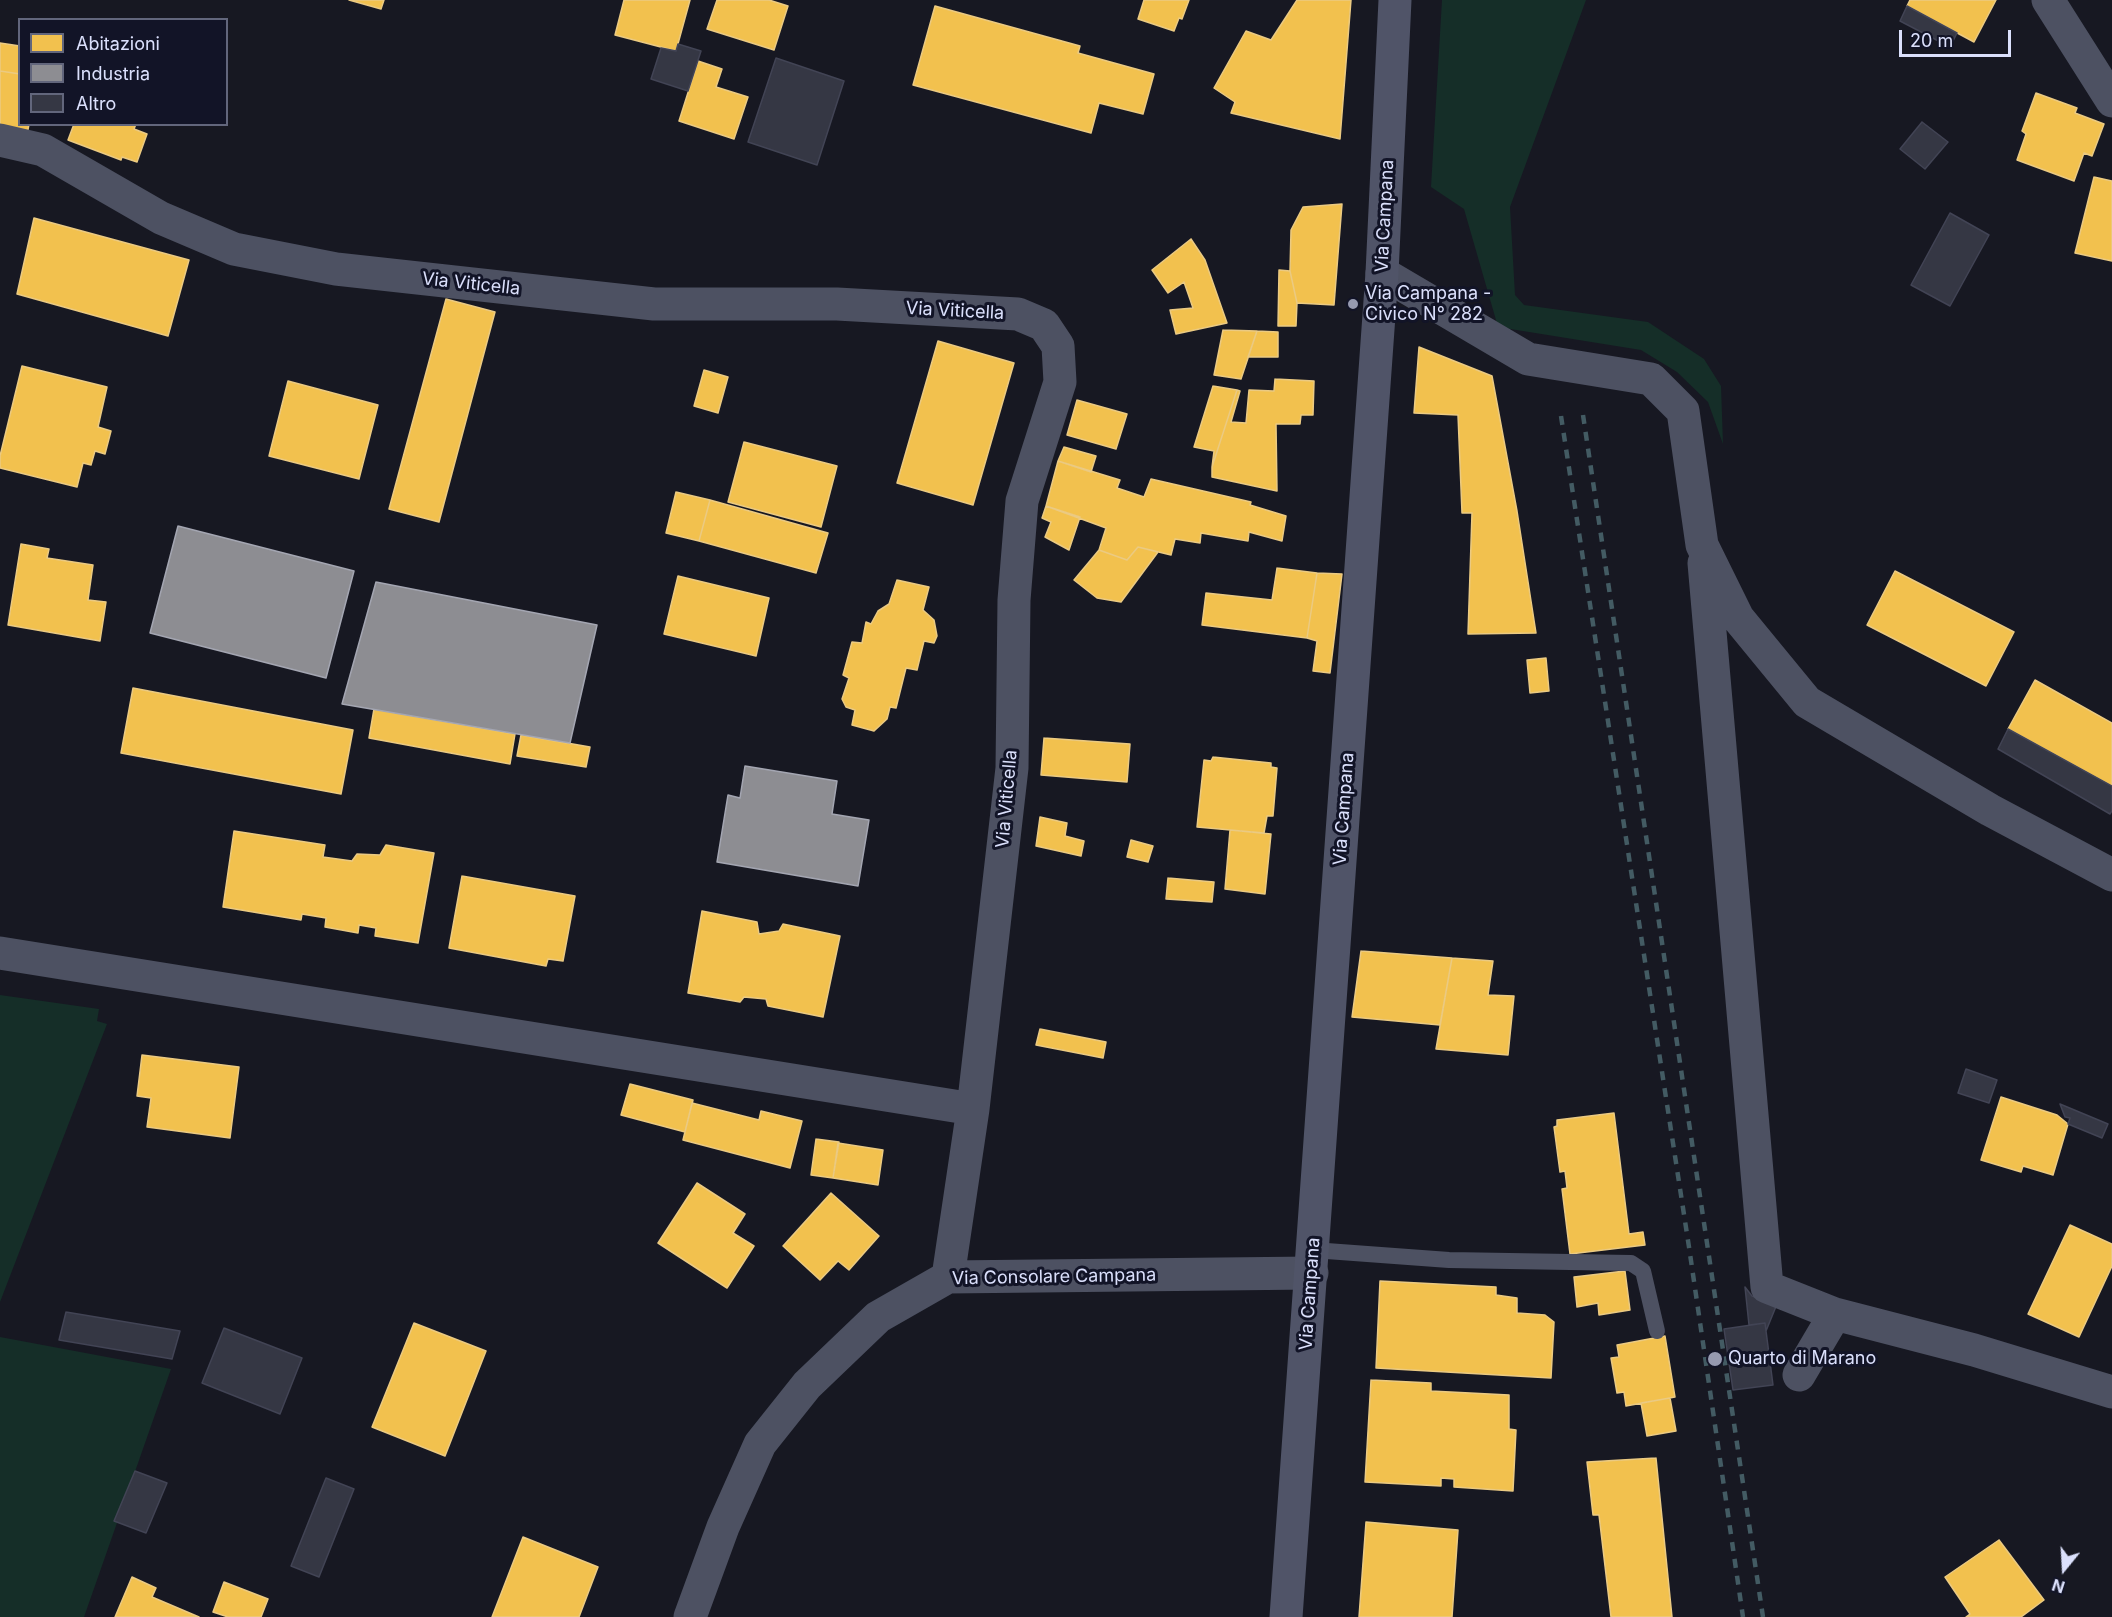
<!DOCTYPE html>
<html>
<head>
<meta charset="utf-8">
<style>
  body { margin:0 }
  #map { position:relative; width:2112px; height:1617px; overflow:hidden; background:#171822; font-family:Inter,sans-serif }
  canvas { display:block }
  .legend { position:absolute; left:18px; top:18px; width:210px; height:108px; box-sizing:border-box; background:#121427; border:2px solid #62667c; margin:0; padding:8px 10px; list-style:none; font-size:18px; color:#dbe0fc }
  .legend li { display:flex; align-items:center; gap:12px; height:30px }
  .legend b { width:30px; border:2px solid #62667c }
  .north { position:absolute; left:2034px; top:1539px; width:60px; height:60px; -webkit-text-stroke:4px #121427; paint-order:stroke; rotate:198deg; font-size:16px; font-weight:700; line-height:24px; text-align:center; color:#dbe0fc }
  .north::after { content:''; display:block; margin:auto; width:21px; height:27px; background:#dbe0fc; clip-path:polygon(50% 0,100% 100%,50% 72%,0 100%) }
  .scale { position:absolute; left:1899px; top:30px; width:112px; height:27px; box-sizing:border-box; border:3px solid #dbe0fc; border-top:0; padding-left:8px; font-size:18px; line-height:21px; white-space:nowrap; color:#dbe0fc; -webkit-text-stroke:4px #121427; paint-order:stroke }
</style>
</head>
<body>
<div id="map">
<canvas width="2112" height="1617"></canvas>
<ul class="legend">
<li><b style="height:16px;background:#f2c14e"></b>Abitazioni</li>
<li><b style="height:16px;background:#8d8d92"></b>Industria</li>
<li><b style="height:16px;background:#353744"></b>Altro</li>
</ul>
<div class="north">N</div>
<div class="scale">20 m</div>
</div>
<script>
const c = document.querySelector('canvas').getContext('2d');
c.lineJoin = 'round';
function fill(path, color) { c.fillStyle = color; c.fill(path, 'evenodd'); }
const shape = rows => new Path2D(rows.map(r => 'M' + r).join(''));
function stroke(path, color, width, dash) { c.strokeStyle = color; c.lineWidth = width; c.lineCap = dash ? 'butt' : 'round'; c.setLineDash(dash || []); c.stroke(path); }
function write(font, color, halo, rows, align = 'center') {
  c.font = font + ' Inter,sans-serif'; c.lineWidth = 6; c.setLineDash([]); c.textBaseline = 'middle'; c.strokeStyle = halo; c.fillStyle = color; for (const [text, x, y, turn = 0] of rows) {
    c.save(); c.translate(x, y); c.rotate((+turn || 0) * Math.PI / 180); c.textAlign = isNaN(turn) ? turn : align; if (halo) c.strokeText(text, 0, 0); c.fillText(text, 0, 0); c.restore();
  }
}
fill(shape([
  [1442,0,1586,0,1510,207,1515,295,1524,305,1648,322,1704,359,1721,386,1723,444,1708,402,1677,372,1641,350,1498,327,1464,209,1431,187],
  [0,995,99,1009,97,1021,107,1024,0,1302],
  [0,1337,171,1369,84,1617,0,1617]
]), '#152e28');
const homes = shape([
  [349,0,384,0,381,9,349,0],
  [624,0,690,0,676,51,615,35,624,0],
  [717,0,769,0,788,6,774,50,707,29,717,0],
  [1144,0,1189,0,1182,19,1179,18,1174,31,1138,19,1144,0],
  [1297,0,1351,0,1340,139,1231,113,1235,102,1214,88,1246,31,1271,40,1297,0],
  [1910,0,1996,0,1974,42,1907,6,1910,0],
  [935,6,1080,46,1078,53,1154,74,1143,114,1099,103,1091,133,913,85,935,6],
  [0,43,20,46,20,74,0,71,0,43],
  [698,61,722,69,716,87,748,97,734,139,679,121,698,61],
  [0,71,20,74,20,124,29,124,27,135,0,132,0,71],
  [2036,93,2077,108,2075,113,2104,124,2092,156,2084,153,2074,181,2017,160,2026,134,2022,131,2036,93],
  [74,124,136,124,134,129,147,134,137,162,122,157,121,160,68,140,74,124],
  [2094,177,2112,181,2112,261,2075,253,2094,177],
  [1342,204,1334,305,1297,303,1290,271,1291,230,1303,207,1342,204],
  [34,218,189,260,168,336,17,294,34,218],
  [1191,239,1205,260,1227,323,1176,334,1170,310,1193,308,1184,282,1168,293,1152,270,1191,239],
  [1279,270,1290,271,1297,303,1296,326,1278,326,1279,270],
  [446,299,495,312,439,522,389,509,446,299],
  [1223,330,1257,331,1241,379,1214,375,1223,330],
  [1257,331,1278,332,1278,357,1248,357,1257,331],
  [938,341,1014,363,973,505,897,483,938,341],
  [1419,347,1492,376,1517,511,1536,633,1468,634,1472,513,1462,513,1458,415,1414,413,1419,347],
  [22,366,107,387,98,427,111,431,105,454,95,451,91,465,83,463,77,487,0,468,0,456,22,366],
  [704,370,728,377,718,413,694,406,704,370],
  [1275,379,1314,381,1313,415,1301,415,1300,424,1276,424,1277,491,1212,477,1212,467,1237,390,1240,391,1231,422,1246,423,1249,390,1274,391,1275,379],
  [288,381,378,405,359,479,269,456,288,381],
  [1213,386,1237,390,1212,467,1214,451,1194,447,1213,386],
  [1077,400,1127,414,1116,449,1067,435,1077,400],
  [744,442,837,466,821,527,728,502,744,442],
  [1064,447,1096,456,1091,472,1058,461,1064,447],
  [1058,461,1120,480,1117,488,1144,497,1151,479,1251,502,1250,505,1286,516,1282,541,1249,532,1248,541,1201,533,1200,543,1175,539,1171,555,1138,547,1127,560,1099,550,1106,528,1046,506,1058,461],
  [676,492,710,500,699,541,666,533,676,492],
  [710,500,828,533,816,573,699,541,710,500],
  [1046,506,1080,517,1069,550,1045,537,1051,522,1042,518,1046,506],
  [21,544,49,549,47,558,93,565,88,600,106,602,100,641,8,625,21,544],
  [1138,547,1158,552,1121,602,1097,598,1074,580,1099,550,1127,560,1138,547],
  [1277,568,1317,573,1307,638,1202,625,1206,593,1272,600,1277,568],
  [1895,571,2014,632,1986,686,1867,625,1895,571],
  [1317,573,1342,574,1330,673,1313,671,1317,641,1307,638,1317,573],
  [678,576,769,598,756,656,664,634,678,576],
  [897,580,929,587,923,610,934,620,937,636,934,643,924,641,917,670,906,668,896,708,890,707,887,719,874,731,852,725,855,710,846,707,842,699,849,678,843,675,852,642,862,643,866,622,871,624,878,611,889,604,897,580],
  [1546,658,1549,691,1530,693,1527,660,1546,658],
  [2035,680,2112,723,2112,786,2008,729,2035,680],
  [133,688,353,730,341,794,121,753,133,688],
  [374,709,515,734,510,764,369,738,374,709],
  [521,735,590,747,586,767,517,756,521,735],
  [1044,738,1130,744,1127,782,1041,775,1044,738],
  [1213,757,1271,763,1271,767,1277,768,1273,816,1267,816,1264,833,1197,827,1204,760,1211,761,1213,757],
  [1040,817,1067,823,1065,836,1084,841,1081,856,1036,846,1040,817],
  [1230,830,1271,834,1265,894,1225,889,1230,830],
  [234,831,325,845,323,857,352,861,357,854,380,855,386,845,434,853,418,943,375,936,376,928,359,925,358,933,325,927,326,918,302,914,301,920,223,907,234,831],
  [1131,840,1153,846,1148,862,1127,857,1131,840],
  [462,876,575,896,563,961,548,959,546,966,449,948,462,876],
  [1168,878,1214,882,1212,902,1166,899,1168,878],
  [702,911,757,922,759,934,779,931,783,924,840,936,823,1017,768,1006,766,999,744,997,740,1002,688,993,702,911],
  [1361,951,1452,958,1440,1025,1352,1017,1361,951],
  [1452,958,1493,961,1488,995,1514,996,1508,1055,1436,1049,1452,958],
  [1040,1029,1106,1042,1103,1058,1036,1045,1040,1029],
  [142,1055,239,1067,230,1138,147,1127,151,1098,137,1096,142,1055],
  [630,1084,693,1100,685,1132,621,1115,630,1084],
  [2001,1097,2057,1115,2068,1124,2053,1175,2023,1166,2021,1172,1981,1160,2001,1097],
  [692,1103,759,1120,761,1111,802,1121,790,1168,683,1140,692,1103],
  [1614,1113,1629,1234,1643,1232,1645,1245,1570,1254,1562,1189,1567,1188,1565,1171,1560,1172,1554,1127,1557,1126,1557,1120,1614,1113],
  [816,1139,839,1142,833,1178,811,1175,816,1139],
  [838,1143,883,1150,878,1185,833,1178,838,1143],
  [697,1183,745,1214,733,1233,754,1246,727,1288,658,1243,697,1183],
  [831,1193,879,1236,849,1270,838,1261,820,1280,783,1246,831,1193],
  [2070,1225,2112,1244,2112,1266,2079,1337,2028,1314,2070,1225],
  [1625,1271,1630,1310,1599,1315,1598,1303,1577,1307,1574,1277,1625,1271],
  [1380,1281,1496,1287,1496,1295,1517,1298,1517,1313,1545,1315,1554,1322,1551,1378,1376,1368,1380,1281],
  [414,1323,486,1351,445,1456,372,1427,414,1323],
  [1665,1336,1675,1397,1626,1406,1624,1392,1617,1393,1611,1358,1619,1357,1617,1345,1665,1336],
  [1371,1380,1431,1383,1431,1391,1509,1395,1509,1429,1516,1430,1513,1491,1454,1487,1454,1479,1441,1478,1441,1486,1365,1482,1371,1380],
  [1670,1398,1676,1431,1647,1436,1641,1403,1670,1398],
  [1656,1458,1672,1617,1611,1617,1599,1515,1593,1515,1587,1462,1656,1458],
  [1366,1522,1458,1530,1452,1617,1359,1617,1366,1522],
  [523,1537,598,1567,579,1617,492,1617,523,1537],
  [1999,1540,2044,1600,2021,1617,1966,1617,1970,1614,1945,1577,1999,1540],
  [132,1577,156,1588,152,1597,199,1617,115,1617,132,1577],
  [224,1582,268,1599,261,1617,228,1617,213,1612,224,1582]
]);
fill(homes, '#f2c14e');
stroke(homes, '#ebca82', 1.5);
const industry = shape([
  [178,526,354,571,326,678,150,633,178,526],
  [376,582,597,625,570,743,342,704,376,582],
  [745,766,837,781,832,814,869,820,858,886,717,862,728,795,740,798,745,766]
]);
fill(industry, '#8d8d92');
stroke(industry, '#a4a6b2', 1.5);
const building = shape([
  [1907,6,1957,33,1950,47,1900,21,1907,6],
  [678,44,701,51,688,91,651,79,661,48,676,51,678,44],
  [776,58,844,81,817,165,748,142,776,58],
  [1922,122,1948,142,1925,169,1900,149,1922,122],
  [1950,213,1989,235,1950,306,1911,285,1950,213],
  [2008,729,2112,786,2112,811,2110,814,1998,749,2008,729],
  [1966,1069,1997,1080,1989,1103,1958,1093,1966,1069],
  [2060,1104,2108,1124,2102,1138,2068,1124,2070,1118,2065,1117,2060,1104],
  [1745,1287,1752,1296,1777,1304,1766,1331,1765,1323,1749,1325,1745,1287],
  [66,1312,180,1331,172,1359,59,1340,66,1312],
  [1765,1323,1773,1385,1733,1390,1724,1329,1765,1323],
  [224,1328,302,1358,280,1414,202,1383,224,1328],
  [135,1471,167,1483,146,1533,114,1521,135,1471],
  [326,1478,354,1489,319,1577,291,1566,326,1478]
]);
fill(building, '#353744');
stroke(building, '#424455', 1.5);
stroke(shape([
  [1313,1250,1449,1260,1631,1263,1643,1271,1657,1331]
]), '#4d5162', 16);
stroke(shape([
  [2048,0,2112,101],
  [0,140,43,150,161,218,234,249,336,269,654,304,837,304,1018,314,1044,325,1058,346,1060,382,1022,501,1014,600,1012,768,973,1109,948,1277],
  [1382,273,1528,359,1651,379,1683,411,1702,545,1738,618,1807,702,1990,810,2112,875],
  [1704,563,1767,1287,1835,1314,1799,1375],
  [0,953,973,1109],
  [1835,1314,1974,1350,2112,1392],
  [690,1617,723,1527,760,1444,807,1385,878,1317,948,1277,1312,1273]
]), '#4d5162', 33);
stroke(shape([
  [1286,1617,1382,273,1395,0]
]), '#505468', 33);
stroke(shape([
  [1583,415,1763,1617],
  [1561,416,1689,1247,1743,1617]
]), '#435b63', 4.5, [9, 8]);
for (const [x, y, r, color] of [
  [1353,304,6,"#969ab0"],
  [1715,1359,8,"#969ab0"]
]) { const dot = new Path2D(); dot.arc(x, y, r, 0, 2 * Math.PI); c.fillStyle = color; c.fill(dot); stroke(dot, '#121427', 2); }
write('18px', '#dbe0fc', '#121427', [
  ["Via Campana",1385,216,-87],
  ["Via Viticella",471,284,6],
  ["Via Viticella",955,311,3],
  ["Via Viticella",1007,799,-85],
  ["Via Campana",1344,809,-86],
  ["Via Consolare Campana",1054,1277,-1],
  ["Via Campana",1310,1294,-86]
]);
write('18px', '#dbe0fc', '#121427', [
  ["Via Campana -",1365,294],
  ["Civico N° 282",1365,315],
  ["Quarto di Marano",1728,1359]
], 'left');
</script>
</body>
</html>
